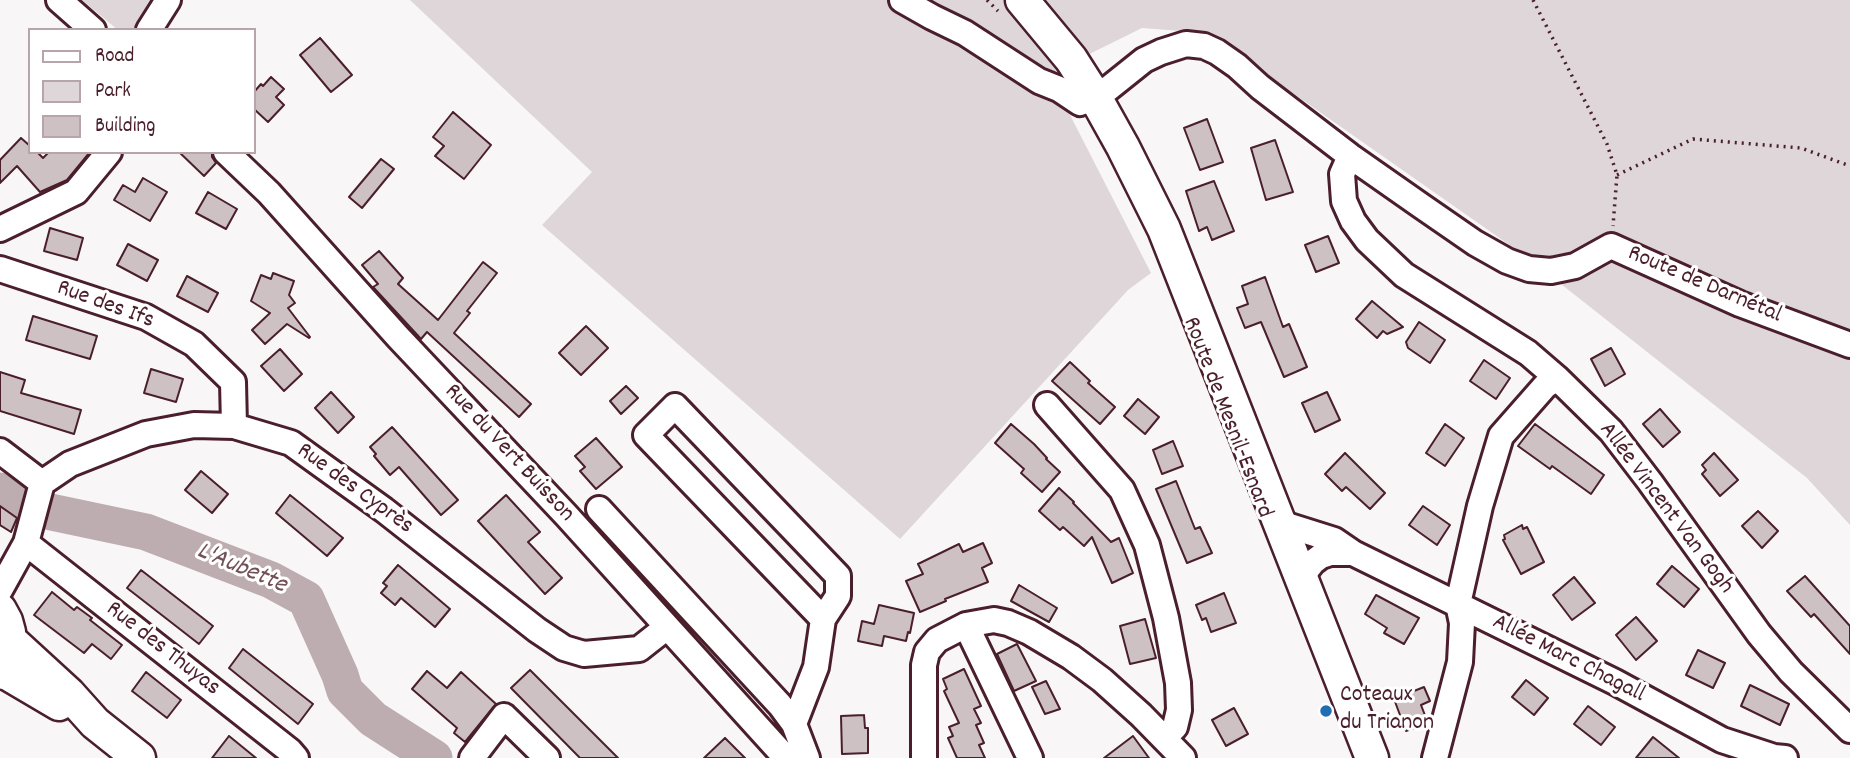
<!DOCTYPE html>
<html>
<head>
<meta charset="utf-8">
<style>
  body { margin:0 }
  #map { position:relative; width:1850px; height:758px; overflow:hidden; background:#f8f6f7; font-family:Dekko,sans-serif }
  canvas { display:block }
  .legend { position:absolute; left:28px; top:28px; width:228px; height:126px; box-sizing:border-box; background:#fff; border:2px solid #b7a5aa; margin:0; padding:9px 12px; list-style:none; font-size:21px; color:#4a1f2b }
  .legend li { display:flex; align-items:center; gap:14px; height:35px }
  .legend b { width:35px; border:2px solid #b7a5aa }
</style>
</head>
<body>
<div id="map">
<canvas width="1850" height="758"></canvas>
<ul class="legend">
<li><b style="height:9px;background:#fff"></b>Road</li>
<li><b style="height:19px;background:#ded6d9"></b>Park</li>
<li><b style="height:19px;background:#cdc1c4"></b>Building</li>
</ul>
</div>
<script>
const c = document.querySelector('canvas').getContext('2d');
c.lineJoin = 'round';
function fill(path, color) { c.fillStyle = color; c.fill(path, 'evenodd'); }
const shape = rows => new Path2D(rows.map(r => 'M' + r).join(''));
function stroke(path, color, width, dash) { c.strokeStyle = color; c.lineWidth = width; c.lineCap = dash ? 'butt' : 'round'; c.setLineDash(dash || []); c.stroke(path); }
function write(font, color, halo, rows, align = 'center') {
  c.font = font + ' Dekko,sans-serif'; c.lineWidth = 6; c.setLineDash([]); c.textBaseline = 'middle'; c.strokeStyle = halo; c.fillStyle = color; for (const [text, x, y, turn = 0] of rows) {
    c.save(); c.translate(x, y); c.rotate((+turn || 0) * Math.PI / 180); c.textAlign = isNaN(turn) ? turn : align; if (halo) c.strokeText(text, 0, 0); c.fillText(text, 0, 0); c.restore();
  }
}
fill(shape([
  [82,0,159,0,135,30,118,30],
  [410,0,1850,0,1850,525,1807,478,1528,258,1207,33,1142,28,1049,74,1151,273,1128,290,900,539,542,225,592,172]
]), '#ded6d9');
stroke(shape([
  [0,491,11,499,33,509],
  [51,512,146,532,271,580,306,599,340,675,345,691,373,719,434,758]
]), '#bdadb0', 37);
const building = shape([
  [320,38,352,75,331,92,300,55,320,38],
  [271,77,284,89,276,97,284,105,268,122,254,109,254,92,261,84,263,86,271,77],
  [453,112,491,145,464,179,435,156,444,146,433,137,453,112],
  [1207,119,1223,162,1200,170,1184,128,1207,119],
  [21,138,30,146,30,152,37,152,43,158,49,152,90,152,67,180,40,192,17,166,0,183,0,160,21,138],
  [1275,140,1293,192,1266,200,1251,148,1275,140],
  [179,152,212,152,212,157,216,163,204,176,179,152],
  [381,159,394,169,362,208,349,197,381,159],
  [143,178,167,192,150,221,114,200,123,185,135,192,143,178],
  [1214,181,1234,231,1212,240,1207,227,1199,231,1186,191,1214,181],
  [208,192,237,209,226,229,196,213,208,192],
  [50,228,83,238,77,260,44,251,50,228],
  [1328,236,1339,263,1316,272,1305,245,1328,236],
  [128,244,158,260,147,281,117,265,128,244],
  [379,251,403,278,398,284,438,320,483,262,497,273,467,311,470,313,454,333,531,404,519,417,427,332,421,339,373,287,378,284,362,265,379,251],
  [273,273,294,281,289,295,295,303,288,308,310,337,309,338,287,324,265,344,252,330,270,313,251,301,261,275,271,279,273,273],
  [187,276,218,293,208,312,177,296,187,276],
  [1265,277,1283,327,1289,324,1307,367,1284,377,1261,322,1245,328,1237,308,1248,304,1242,286,1265,277],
  [1372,301,1403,327,1387,334,1383,331,1377,338,1356,319,1372,301],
  [33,316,97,336,90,359,26,340,33,316],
  [1419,322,1445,340,1430,363,1408,348,1406,342,1419,322],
  [586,326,608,348,581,375,559,353,586,326],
  [1611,348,1625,374,1605,386,1591,359,1611,348],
  [280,349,302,374,284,391,261,366,280,349],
  [1484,360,1510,378,1496,399,1470,381,1484,360],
  [1070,362,1090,381,1088,383,1115,407,1100,424,1052,381,1070,362],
  [151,369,183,379,176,402,144,393,151,369],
  [0,372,25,380,21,393,81,410,74,434,0,411,0,372],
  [626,386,638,398,621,414,610,401,626,386],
  [331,392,354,417,338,433,315,408,331,392],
  [1327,392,1340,420,1315,432,1302,403,1327,392],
  [1138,399,1159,417,1145,434,1124,416,1138,399],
  [1660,409,1680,432,1663,447,1643,424,1660,409],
  [1011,424,1034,444,1047,458,1046,459,1060,472,1042,492,1021,473,1024,469,995,443,1011,424],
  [1445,424,1464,438,1445,466,1426,453,1445,424],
  [1535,424,1604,475,1591,494,1552,466,1550,469,1518,446,1535,424],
  [392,427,458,500,441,515,399,467,390,475,374,456,376,454,370,447,392,427],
  [596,438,622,467,596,489,580,471,585,467,575,456,596,438],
  [1173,441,1183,466,1162,474,1153,450,1173,441],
  [1345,453,1385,493,1370,509,1346,487,1342,491,1325,474,1345,453],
  [1714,453,1738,480,1720,496,1702,474,1706,470,1702,465,1714,453],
  [201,471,228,494,212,513,185,490,201,471],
  [1176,481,1195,529,1200,527,1212,553,1187,563,1156,489,1176,481],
  [1059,488,1074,502,1073,503,1111,542,1119,538,1133,573,1112,583,1092,537,1084,546,1063,527,1060,530,1039,511,1059,488],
  [290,495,343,538,327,556,276,513,290,495],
  [506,495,540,532,528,542,562,578,545,594,478,521,506,495],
  [0,506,17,518,11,532,0,525,0,506],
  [1423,506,1450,525,1437,545,1409,525,1423,506],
  [1758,511,1778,531,1762,548,1742,526,1758,511],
  [1522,525,1523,529,1527,527,1544,562,1521,574,1503,540,1505,539,1504,535,1522,525],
  [983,543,992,563,982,568,988,582,945,599,946,601,920,612,906,581,923,574,918,564,959,544,963,552,983,543],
  [398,565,450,609,435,627,401,598,395,605,381,593,387,586,383,583,398,565],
  [1672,566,1699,589,1684,607,1657,584,1672,566],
  [141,570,213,626,199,644,127,588,141,570],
  [1805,576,1850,626,1850,654,1814,614,1811,617,1787,591,1805,576],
  [1574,577,1595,603,1572,620,1553,595,1574,577],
  [1019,585,1057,608,1049,622,1011,601,1019,585],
  [52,592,74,610,77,607,92,618,90,620,122,645,111,659,92,644,84,653,34,615,52,592],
  [1224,593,1236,623,1211,632,1206,618,1202,620,1196,605,1224,593],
  [1376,595,1419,618,1404,644,1384,633,1387,628,1365,614,1376,595],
  [879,605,914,613,910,633,908,632,906,641,884,636,882,646,858,641,862,621,874,624,879,605],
  [1636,617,1657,641,1636,660,1616,635,1636,617],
  [1145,619,1156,658,1130,664,1120,626,1145,619],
  [1017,644,1036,681,1014,691,997,654,1017,644],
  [243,649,313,704,298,724,229,668,243,649],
  [1698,650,1725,663,1713,688,1686,675,1698,650],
  [964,669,981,706,974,709,981,723,976,725,984,743,979,745,985,758,957,758,948,738,953,736,949,727,959,723,944,691,947,689,943,679,964,669],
  [530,670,618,758,580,758,511,688,530,670],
  [427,671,447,688,461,672,496,704,465,742,454,733,457,728,412,689,427,671],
  [146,672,181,700,167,718,132,691,146,672],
  [1526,680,1548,698,1534,715,1512,697,1526,680],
  [1046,681,1060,709,1045,714,1032,687,1046,681],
  [1750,685,1789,704,1780,725,1741,706,1750,685],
  [1424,687,1430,701,1421,705,1428,723,1406,731,1394,699,1424,687],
  [1588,706,1615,727,1601,745,1574,724,1588,706],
  [1234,708,1248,734,1226,746,1212,720,1234,708],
  [864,715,865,728,868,728,868,753,842,754,841,716,864,715],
  [229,736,256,758,212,758,229,736],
  [1133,736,1149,758,1104,758,1133,736],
  [1653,737,1679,758,1636,758,1653,737],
  [725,738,745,758,704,758,725,738]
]);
fill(building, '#cdc1c4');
stroke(building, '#4a1f2b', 2);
const minor = shape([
  [59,0,93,30],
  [902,0,932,17,965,33,1039,81,1059,89,1080,103,1109,88,1144,60,1161,52,1186,44,1204,46,1217,52,1237,66,1260,87,1350,156,1420,205,1475,243,1507,261,1529,269,1551,271,1575,266,1611,246,1740,304,1850,345],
  [149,30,168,0],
  [226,152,269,193,398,337,566,515,786,758],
  [1350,156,1342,174,1344,201,1353,221,1367,240,1404,275,1528,353,1557,378,1611,431,1650,482,1759,634,1791,672,1850,730],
  [0,229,76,192,109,152],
  [0,269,146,317,194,344,233,382,234,426],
  [1047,405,1122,490,1147,545,1166,618,1178,683,1179,710,1175,727,1165,737],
  [0,451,42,483],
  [599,509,780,705,794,724],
  [1280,523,1334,540,1353,553,1615,682,1722,740,1774,757,1785,758],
  [26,543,290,751,296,758],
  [1301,577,1313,562,1321,556,1330,553,1353,553],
  [0,590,26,543,42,483,70,464,146,434,194,425,234,426,291,443,384,510,537,630,564,648,584,654,639,649,667,627],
  [966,625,1030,758],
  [472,758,504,716,547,758],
  [807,758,794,724,816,667,823,619,838,596,838,576,675,406,646,435,823,619],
  [924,758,924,665,927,652,937,640,966,625,994,620,1008,623,1029,632,1071,657,1102,680,1141,715,1183,758],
  [1435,758,1460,662,1462,623,1458,604,1480,506,1501,436,1545,386,1557,378]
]);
const major = shape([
  [1022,0,1071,59,1094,95,1123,147,1164,229,1372,758],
  [0,610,6,621,9,632,6,648,1,657],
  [9,639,69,694,95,723,139,758],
  [0,672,8,674,59,704]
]);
stroke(minor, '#4a1f2b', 30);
stroke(major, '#4a1f2b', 37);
stroke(shape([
  [987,0,998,11],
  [1533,0,1607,144,1617,175,1613,226],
  [1617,175,1693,139,1801,148,1850,166]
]), '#4a1f2b', 3.5, [2, 5]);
stroke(minor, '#fff', 24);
stroke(major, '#fff', 32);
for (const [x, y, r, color] of [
  [1326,711,7,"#1f6fb2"]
]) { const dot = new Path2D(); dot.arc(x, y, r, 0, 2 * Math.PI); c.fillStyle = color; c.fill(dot); stroke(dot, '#fff', 2.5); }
write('24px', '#4a1f2b', '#fff', [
  ["Route de Darnétal",1704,286,23],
  ["Rue des Ifs",105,306,20],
  ["Route de Mesnil-Esnard",1226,418,69],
  ["Rue du Vert Buisson",508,454,47],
  ["Rue des Cyprès",354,490,36],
  ["Allée Vincent Van Gogh",1665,509,53],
  ["Rue des Thuyas",162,650,38],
  ["Allée Marc Chagall",1568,660,27]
]);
write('24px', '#4a1f2b', '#fff', [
  ["Coteaux",1340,697],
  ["du Trianon",1340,725]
], 'left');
write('italic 26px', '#72515a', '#fff', [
  ["L'Aubette",241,570,23]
]);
</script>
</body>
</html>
